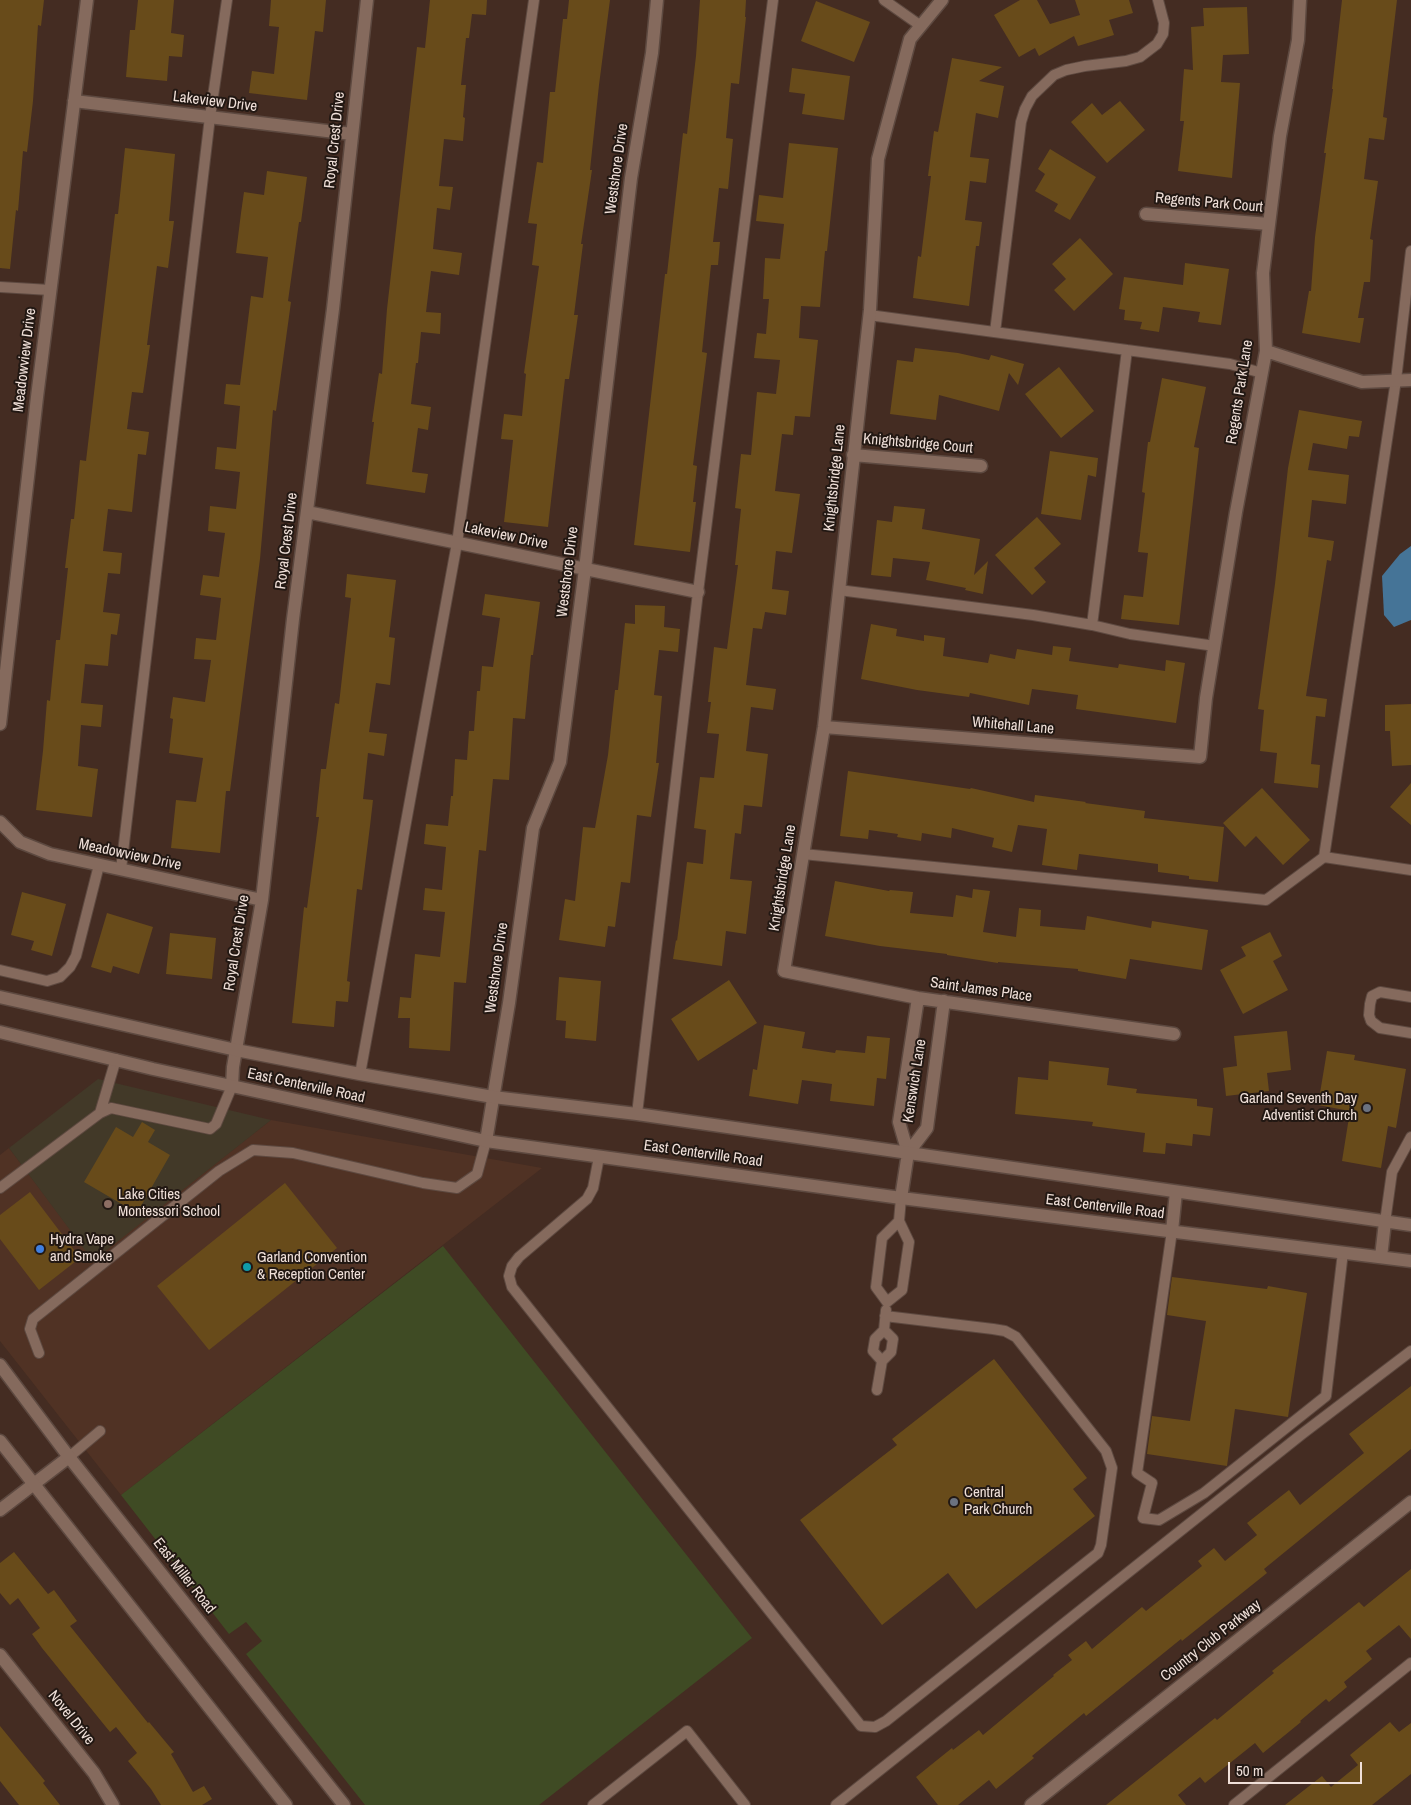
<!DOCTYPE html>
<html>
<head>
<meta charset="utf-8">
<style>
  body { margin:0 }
  #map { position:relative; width:1411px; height:1805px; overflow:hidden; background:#442c22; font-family:"Archivo Narrow",sans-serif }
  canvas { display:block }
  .scale { position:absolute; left:1228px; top:1762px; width:134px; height:22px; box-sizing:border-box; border:2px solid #f0e0d9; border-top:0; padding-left:6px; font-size:15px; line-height:18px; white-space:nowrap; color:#f0e0d9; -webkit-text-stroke:4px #221813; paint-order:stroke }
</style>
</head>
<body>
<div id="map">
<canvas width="1411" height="1805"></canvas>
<div class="scale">50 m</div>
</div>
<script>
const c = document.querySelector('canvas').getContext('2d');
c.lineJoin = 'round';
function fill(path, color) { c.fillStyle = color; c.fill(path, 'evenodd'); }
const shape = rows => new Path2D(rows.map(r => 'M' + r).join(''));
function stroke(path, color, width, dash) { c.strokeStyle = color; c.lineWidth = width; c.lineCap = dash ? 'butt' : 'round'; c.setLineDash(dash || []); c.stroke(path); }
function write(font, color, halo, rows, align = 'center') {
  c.font = font + ' "Archivo Narrow",sans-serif'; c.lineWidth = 4; c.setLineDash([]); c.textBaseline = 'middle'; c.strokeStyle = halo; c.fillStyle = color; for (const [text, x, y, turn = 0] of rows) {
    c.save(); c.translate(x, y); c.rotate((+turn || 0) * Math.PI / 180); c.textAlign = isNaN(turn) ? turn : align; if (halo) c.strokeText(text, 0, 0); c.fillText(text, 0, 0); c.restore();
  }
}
fill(shape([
  [271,1120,542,1168,121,1495,0,1341,0,1155,9,1148,93,1260]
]), '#503224');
fill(shape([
  [98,1079,271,1120,93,1261,9,1148]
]), '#423928');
fill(shape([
  [443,1246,752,1638,539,1805,365,1805,246,1654,262,1641,246,1622,229,1634,121,1495]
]), '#3f4b24');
fill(shape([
  [1411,546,1411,620,1394,627,1384,615,1382,576,1400,554]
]), '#457497');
fill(shape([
  [0,0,44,0,41,26,38,25,33,101,27,152,23,151,18,211,16,210,10,269,0,268],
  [138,0,174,0,171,33,184,35,182,57,169,56,167,81,126,77,130,30,135,30],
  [271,0,326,0,323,32,315,31,307,100,249,93,252,71,274,74,279,27,269,26],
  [430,0,487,0,486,15,472,14,469,38,466,38,461,85,466,85,463,117,465,118,463,141,444,139,439,186,453,187,450,210,437,208,433,249,462,253,459,275,431,271,426,312,441,313,440,334,421,332,418,363,416,363,411,404,431,407,428,430,418,428,412,472,428,474,425,493,366,484,374,422,372,422,379,373,382,374,387,309,417,47,425,48],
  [569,0,610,0,599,85,590,170,592,170,581,244,583,244,574,315,578,315,569,379,565,379,548,527,504,522,513,440,501,439,504,414,522,416,526,374,524,373,539,266,532,265,537,224,528,223,537,162,543,163,550,92,555,92,563,19,567,19],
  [700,0,746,0,745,17,746,17,739,84,731,83,726,138,733,139,728,189,719,188,713,242,720,242,718,265,711,265,702,352,707,353,693,465,697,466,693,502,696,502,690,552,634,545,665,274,667,274,683,133,687,134,696,56],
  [1020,0,1037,0,1050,24,1080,15,1075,0,1129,0,1133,13,1109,20,1114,35,1078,46,1074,36,1039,56,1035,48,1019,57,994,15],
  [1342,0,1397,0,1383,117,1387,118,1384,140,1369,138,1364,179,1378,181,1370,239,1373,240,1370,282,1364,282,1358,318,1364,318,1360,343,1302,333,1309,291,1311,291,1315,237,1326,153,1324,153,1333,89,1332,89],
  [816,1,870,22,854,62,801,41],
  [1247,7,1249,54,1223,55,1221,82,1240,83,1232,178,1178,171,1184,121,1180,121,1184,69,1193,70,1191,27,1204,26,1203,8],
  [952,58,1002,67,979,81,1004,86,998,118,976,113,970,157,989,159,986,183,970,181,965,220,982,222,979,246,976,246,969,306,913,298,918,256,921,257,931,176,928,176,934,131,938,132],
  [792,68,850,76,844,120,802,114,805,94,789,92],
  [1120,101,1145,130,1107,163,1071,122,1092,103,1102,115],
  [789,143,838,148,827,251,825,251,820,307,801,306,799,338,818,340,810,417,795,416,793,435,782,434,775,491,800,494,792,553,776,551,772,589,789,591,786,615,765,612,762,629,753,628,746,685,776,689,773,710,751,707,746,751,768,754,762,807,744,805,741,834,735,833,730,879,752,881,746,934,726,931,722,966,673,959,676,940,677,941,687,862,703,864,706,830,694,828,700,777,714,778,719,734,707,733,711,702,708,702,714,647,727,649,738,565,735,565,741,509,735,508,741,454,751,455,757,392,776,394,780,360,754,358,757,333,766,334,769,299,763,299,765,258,780,259,784,224,756,221,759,195,783,198],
  [125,148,175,154,169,221,174,221,168,268,157,266,147,345,150,345,143,393,132,392,127,429,149,432,146,455,138,454,132,512,108,509,103,551,122,553,120,574,108,573,103,612,120,614,117,635,111,634,108,666,85,664,81,703,103,705,101,727,81,725,78,766,98,769,92,817,36,810,43,751,47,700,50,701,56,640,60,640,68,568,65,568,71,519,74,519,80,460,86,461,115,214,118,214],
  [1050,149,1096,177,1070,220,1054,211,1058,204,1035,191,1045,174,1038,169],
  [267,171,307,177,301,222,299,222,288,301,291,302,276,411,273,410,260,559,230,791,226,791,220,853,171,848,176,800,196,802,203,758,169,753,173,719,170,718,173,697,205,702,211,660,194,659,196,638,216,640,221,598,200,595,203,575,219,577,225,533,208,531,210,506,236,509,240,472,215,469,217,447,236,449,240,406,224,404,226,384,240,385,251,296,263,298,268,257,236,253,241,213,244,192,264,195],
  [1080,238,1113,274,1074,311,1054,290,1066,279,1052,264],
  [1185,263,1229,269,1221,325,1198,322,1200,312,1163,307,1159,332,1140,329,1142,322,1124,320,1125,310,1119,309,1124,277,1183,285],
  [915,348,958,353,989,360,991,355,1024,364,1018,385,1009,373,999,411,939,395,936,420,890,414,897,360,913,362],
  [1059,367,1094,411,1061,438,1025,394],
  [1162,378,1206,387,1194,447,1199,448,1179,625,1121,619,1124,595,1143,597,1148,553,1138,552,1145,493,1142,492,1148,442,1150,442],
  [1299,410,1362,421,1359,437,1349,436,1347,449,1313,443,1308,470,1349,475,1346,504,1312,500,1308,537,1334,541,1331,561,1327,560,1306,696,1327,699,1325,717,1316,716,1311,764,1320,765,1318,788,1274,783,1277,753,1260,751,1264,710,1258,709,1275,584,1288,468],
  [1050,451,1098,458,1096,477,1088,475,1081,520,1041,514],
  [894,506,925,509,922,529,980,539,974,575,988,561,983,594,965,590,966,588,926,580,930,562,893,558,891,577,871,575,877,520,892,522],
  [1037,517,1061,544,1034,568,1046,582,1032,595,995,555],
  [347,574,396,580,389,637,395,638,390,685,376,683,369,732,387,734,384,756,368,753,363,799,373,800,370,826,362,890,357,889,347,981,350,982,348,1002,336,1001,334,1027,292,1023,304,907,307,908,319,817,316,817,321,769,326,769,335,703,339,704,351,598,345,597],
  [485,594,540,602,533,655,531,655,525,719,513,718,509,780,493,779,486,851,479,850,466,983,454,982,450,1051,409,1048,410,1018,398,1018,400,997,411,998,415,954,440,957,445,912,423,910,425,888,442,890,446,847,424,844,426,824,448,826,451,796,453,796,455,759,467,760,469,731,474,731,477,691,480,691,482,666,493,667,500,618,482,615],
  [635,605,665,606,664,627,680,629,678,652,659,650,654,695,662,696,656,763,659,763,651,817,637,815,630,883,621,882,615,927,608,926,605,947,559,940,565,899,575,901,583,827,595,828,608,755,615,690,618,690,625,623,635,624],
  [871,624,897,629,896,636,924,641,924,635,945,638,943,656,988,663,990,654,1015,659,1017,649,1052,655,1053,646,1071,648,1069,661,1118,668,1119,664,1165,671,1166,660,1185,663,1176,723,1076,709,1078,695,1032,689,1029,705,970,693,969,697,917,690,861,679],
  [1411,704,1411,765,1392,766,1390,731,1385,731,1385,705],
  [848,771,970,789,971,788,1034,802,1035,795,1086,802,1085,803,1145,811,1144,818,1224,827,1218,882,1189,879,1189,876,1158,872,1158,864,1079,854,1077,870,1042,865,1047,829,1018,825,1012,852,992,847,994,838,952,828,951,838,922,833,921,841,897,837,898,834,869,830,868,839,840,836],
  [1411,783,1411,825,1390,807],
  [1262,788,1310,840,1283,865,1256,836,1245,847,1223,823],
  [835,881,889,891,890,890,913,892,910,913,953,917,956,895,972,898,973,889,990,891,983,932,1016,937,1019,908,1041,910,1040,926,1085,930,1087,916,1151,928,1152,921,1208,930,1202,970,1130,959,1126,979,1078,971,1078,969,998,962,998,963,947,955,947,954,880,946,825,936],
  [22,892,66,904,52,956,31,950,34,941,11,935],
  [107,913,153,927,139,974,113,966,111,973,91,967],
  [1270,932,1282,956,1273,961,1288,990,1243,1014,1220,970,1246,956,1241,947],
  [170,933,216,938,212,979,166,974],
  [559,977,601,981,596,1041,565,1038,566,1021,556,1020],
  [729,980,757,1023,698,1061,671,1019],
  [764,1025,805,1032,802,1048,835,1053,836,1050,865,1053,867,1036,890,1038,886,1079,877,1078,874,1106,830,1101,832,1084,802,1080,798,1104,749,1096,753,1069,757,1070],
  [1287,1031,1291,1070,1267,1073,1269,1091,1226,1096,1223,1068,1237,1066,1234,1036],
  [1327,1051,1355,1055,1354,1060,1406,1069,1396,1128,1388,1126,1381,1168,1342,1161,1350,1111,1318,1105],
  [1049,1061,1109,1068,1107,1085,1137,1089,1136,1093,1197,1099,1197,1106,1213,1108,1210,1136,1193,1134,1192,1146,1166,1143,1165,1154,1143,1152,1145,1133,1092,1126,1093,1122,1015,1114,1018,1077,1048,1080],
  [142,1122,155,1130,148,1142,170,1155,137,1213,84,1182,116,1127,133,1137],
  [285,1183,337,1248,209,1350,157,1286],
  [30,1192,80,1258,39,1290,0,1239,0,1215],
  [1172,1277,1267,1289,1268,1286,1307,1293,1288,1417,1235,1409,1227,1466,1147,1454,1152,1416,1190,1421,1206,1321,1167,1315],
  [994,1359,1087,1478,1073,1489,1095,1516,976,1609,948,1573,882,1625,800,1520,897,1445,892,1439],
  [1411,1386,1411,1449,1264,1569,1267,1573,1182,1641,1181,1639,1086,1716,1084,1713,1032,1756,1034,1758,996,1789,989,1780,958,1805,938,1805,916,1777,952,1748,953,1750,979,1730,983,1735,1054,1676,1053,1675,1072,1660,1068,1655,1086,1641,1092,1649,1142,1607,1146,1611,1202,1566,1198,1561,1214,1548,1225,1561,1257,1535,1247,1523,1289,1490,1300,1505,1364,1453,1349,1434],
  [14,1552,48,1594,54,1590,77,1621,70,1626,148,1723,149,1722,174,1752,171,1754,193,1792,204,1786,212,1799,202,1805,161,1805,151,1789,128,1761,137,1753,116,1727,110,1732,42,1648,32,1634,40,1628,18,1598,10,1605,0,1593,0,1563],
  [1411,1569,1411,1639,1399,1625,1366,1651,1372,1659,1344,1682,1347,1687,1329,1702,1326,1699,1300,1721,1301,1722,1263,1753,1255,1743,1205,1783,1200,1777,1178,1795,1186,1805,1106,1805,1215,1718,1217,1720,1274,1673,1272,1671,1359,1602,1364,1607],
  [1390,1722,1399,1732,1411,1723,1411,1774,1372,1805,1285,1805,1322,1776,1331,1787,1358,1765,1350,1755],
  [0,1726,45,1781,43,1783,60,1805,19,1805,0,1781]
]), '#684b1a');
const service = shape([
  [884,0,921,26],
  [0,287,50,290],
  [869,315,1230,364,1262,373],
  [995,332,1021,122,1025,109,1032,96,1054,75,1066,70,1085,66,1126,61,1140,57,1157,44,1163,34,1164,23,1158,0],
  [839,590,1033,615,1092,625,1130,634,1215,646],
  [1092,625,1127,350],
  [803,854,1266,900,1324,857,1396,380,1411,251],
  [1324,857,1411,870],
  [121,869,210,117,227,0],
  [0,970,47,981,60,977,70,967,76,956,99,865],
  [1411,997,1380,992,1372,996,1370,1004,1369,1015,1371,1021,1380,1028,1411,1033],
  [360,1074,457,543,534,0],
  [100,1113,116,1059],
  [637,1114,698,592,773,0],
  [599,1157,593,1188,587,1199,519,1257,512,1266,509,1276,512,1287,861,1726,875,1727,886,1721,1098,1553,1101,1545,1112,1468,1106,1451,1016,1337,1005,1331,993,1329,885,1316],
  [0,1188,100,1113,111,1108,210,1129,216,1124,232,1086],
  [899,1221,882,1238,876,1287,887,1302,902,1290,909,1242,899,1221,901,1198],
  [1385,1222,1392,1172,1411,1137],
  [1172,1231,1137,1473,1152,1483,1143,1518,1159,1520,1204,1493,1326,1396,1343,1252],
  [884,1330,875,1339,873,1351,882,1361,891,1352,893,1339,884,1330,886,1310],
  [39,1353,30,1329,33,1319,219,1171,253,1150,293,1153,423,1183,457,1188,477,1174,486,1141],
  [877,1390,882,1361],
  [69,1457,100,1431],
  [593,1805,687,1731,745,1805],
  [836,1805,1302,1434,1411,1351],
  [1234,1805,1411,1663]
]);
const minor = shape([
  [942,0,910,39,878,159,870,310,824,727,784,971,918,998,1174,1034],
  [74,101,352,134],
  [1146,214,1269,224],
  [1266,351,1362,382,1411,380],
  [853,455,981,466],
  [307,512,698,592],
  [0,724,37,397,87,0],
  [824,727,1200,757,1206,698,1236,512,1266,351,1263,273,1280,136,1298,40,1300,0],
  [0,822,20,842,50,854,262,900],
  [918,998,899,1122,908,1153,927,1128,944,1001],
  [232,1086,233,1067,262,900,293,619,333,309,367,0],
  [486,1141,509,1003,533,828,560,762,585,569,631,178,652,53,657,0],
  [0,1510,69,1457],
  [0,1655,94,1773,113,1805],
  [1031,1805,1411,1502]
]);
const secondary = shape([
  [0,997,236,1050,360,1074,493,1097,637,1114,1411,1225],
  [0,1032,153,1069,486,1141,901,1198,1411,1261],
  [901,1198,908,1153],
  [1172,1231,1176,1192],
  [1381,1257,1385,1222],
  [0,1365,69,1457,344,1805],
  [0,1441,286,1805]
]);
stroke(service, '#5d4940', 12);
stroke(minor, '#5d4940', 15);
stroke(secondary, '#5d4940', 15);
stroke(service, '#856a5d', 10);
stroke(minor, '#856a5d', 12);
stroke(secondary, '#856a5d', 12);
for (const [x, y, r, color] of [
  [1367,1108,5,"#6b7280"],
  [108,1204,5,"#8d6e63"],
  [40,1249,5,"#3f7fe0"],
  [247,1267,5,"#0f9aa8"],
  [954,1502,5,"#6b7280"]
]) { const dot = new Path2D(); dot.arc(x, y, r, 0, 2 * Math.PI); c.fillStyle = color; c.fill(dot); stroke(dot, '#221813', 2); }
write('15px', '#f0e0d9', '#221813', [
  ["Lakeview Drive",215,102,7],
  ["Royal Crest Drive",335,140,-84],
  ["Westshore Drive",617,169,-82],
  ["Regents Park Court",1209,203,5],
  ["Meadowview Drive",25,360,-83],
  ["Regents Park Lane",1240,392,-81],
  ["Knightsbridge Court",918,444,5],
  ["Knightsbridge Lane",835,478,-84],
  ["Lakeview Drive",506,536,12],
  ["Royal Crest Drive",287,541,-83],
  ["Westshore Drive",568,572,-83],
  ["Whitehall Lane",1013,726,5],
  ["Meadowview Drive",130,855,12],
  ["Knightsbridge Lane",783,878,-81],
  ["Royal Crest Drive",237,943,-81],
  ["Westshore Drive",497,968,-82],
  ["Saint James Place",981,990,8],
  ["Kenswich Lane",915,1081,-81],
  ["East Centerville Road",306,1086,12],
  ["East Centerville Road",703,1154,8],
  ["East Centerville Road",1105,1207,7],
  ["East Miller Road",184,1576,52],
  ["Country Club Parkway",1211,1641,-38],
  ["Novel Drive",71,1718,51]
]);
write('15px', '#f0e0d9', '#221813', [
  ["Garland Seventh Day",1357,1099,"right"],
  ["Adventist Church",1357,1116,"right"],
  ["Lake Cities",118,1195],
  ["Montessori School",118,1212],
  ["Hydra Vape",50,1240],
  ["and Smoke",50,1257],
  ["Garland Convention",257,1258],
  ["& Reception Center",257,1275],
  ["Central",964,1493],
  ["Park Church",964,1510]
], 'left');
</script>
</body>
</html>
